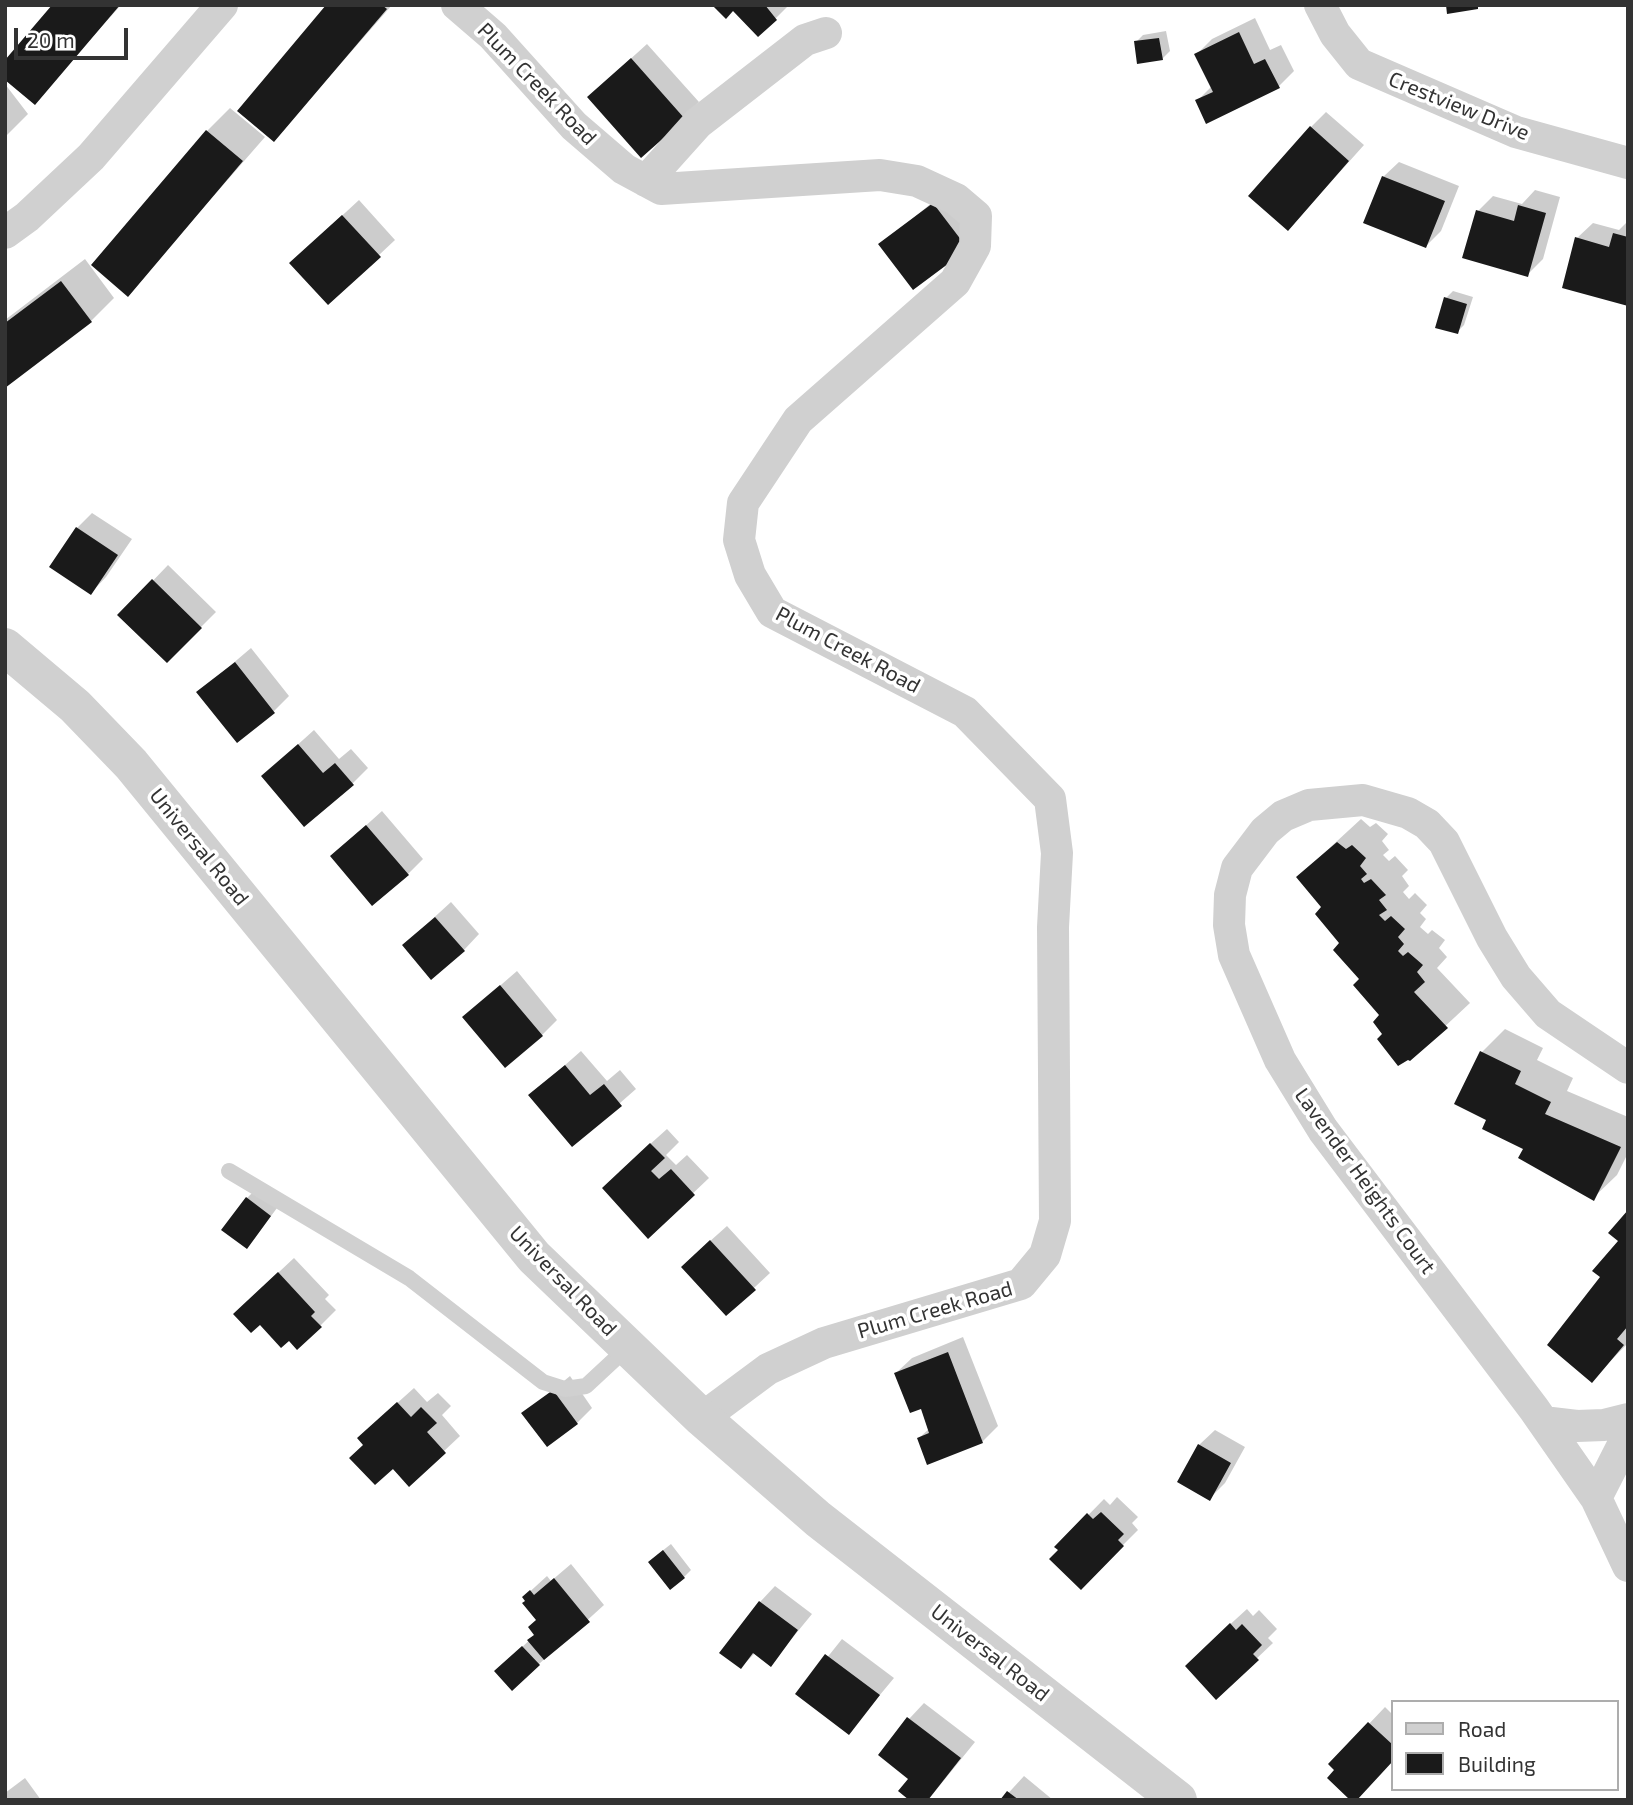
<!DOCTYPE html>
<html>
<head>
<meta charset="utf-8">
<style>
  body { margin:0 }
  #map { position:relative; width:1633px; height:1805px; overflow:hidden; background:#fff; font-family:"Exo 2",sans-serif }
  canvas { display:block }
  .frame { position:absolute; inset:0; border:7px solid #333; pointer-events:none }
  .legend { position:absolute; left:1391px; top:1700px; width:228px; height:91px; box-sizing:border-box; background:#fff; border:2px solid #adadad; margin:0; padding:9px 12px; list-style:none; font-size:21px; color:#333 }
  .legend li { display:flex; align-items:center; gap:14px; height:35px }
  .legend b { width:35px; border:2px solid #adadad }
  .scale { position:absolute; left:14px; top:28px; width:114px; height:32px; box-sizing:border-box; border:4px solid #333; border-top:0; padding-left:9px; font-size:21px; line-height:24px; white-space:nowrap; color:#333; -webkit-text-stroke:5px #fff; paint-order:stroke }
</style>
</head>
<body>
<div id="map">
<canvas width="1633" height="1805"></canvas>
<div class="frame"></div>
<ul class="legend">
<li><b style="height:9px;background:#d0d0d0"></b>Road</li>
<li><b style="height:19px;background:#1a1a1a"></b>Building</li>
</ul>
<div class="scale">20 m</div>
</div>
<script>
const c = document.querySelector('canvas').getContext('2d');
c.lineJoin = 'round';
function fill(path, color) { c.fillStyle = color; c.fill(path, 'evenodd'); }
const shape = rows => new Path2D(rows.map(r => 'M' + r).join(''));
function stroke(path, color, width, dash) { c.strokeStyle = color; c.lineWidth = width; c.lineCap = dash ? 'butt' : 'round'; c.setLineDash(dash || []); c.stroke(path); }
function write(font, color, halo, rows, align = 'center') {
  c.font = font + ' "Exo 2",sans-serif'; c.lineWidth = 7; c.setLineDash([]); c.textBaseline = 'middle'; c.strokeStyle = halo; c.fillStyle = color; for (const [text, x, y, turn = 0] of rows) {
    c.save(); c.translate(x, y); c.rotate((+turn || 0) * Math.PI / 180); c.textAlign = isNaN(turn) ? turn : align; if (halo) c.strokeText(text, 0, 0); c.fillText(text, 0, 0); c.restore();
  }
}
fill(shape([
  [55,5,121,5,34,102],
  [329,5,392,5,274,140],
  [715,5,789,5,776,18],
  [1255,18,1270,50,1281,45,1294,71,1279,86,1197,101,1212,86,1196,55,1212,39],
  [1166,31,1170,51,1162,59,1136,42,1143,35],
  [647,44,699,102,642,155,605,82],
  [5,84,28,114,5,137],
  [230,108,265,137,128,294,207,131],
  [1326,112,1364,145,1303,213,1311,127],
  [1399,162,1459,186,1441,231,1426,246,1383,177],
  [949,189,982,232,967,247,881,244],
  [1535,190,1560,197,1543,259,1527,275,1478,211,1493,196,1522,204],
  [359,200,395,240,379,255,307,248],
  [1628,221,1628,304,1577,238,1593,223,1619,230],
  [85,259,114,298,91,321,5,386,5,320],
  [1453,291,1473,297,1464,325,1457,332,1446,298],
  [92,513,132,539,106,577,91,593,77,528],
  [168,565,216,612,167,661,120,615],
  [251,648,289,696,274,711,198,693],
  [314,730,339,759,351,749,368,768,352,784,263,776],
  [382,811,423,859,408,874,332,856],
  [1361,819,1370,827,1376,823,1388,834,1382,841,1389,850,1383,855,1389,861,1395,856,1408,870,1402,876,1409,886,1403,892,1409,899,1415,893,1427,905,1420,913,1426,919,1420,927,1428,934,1432,930,1445,940,1439,948,1447,957,1437,968,1470,1003,1410,1059,1384,1034,1381,1014,1323,907,1298,877],
  [451,902,479,934,464,950,404,945],
  [517,971,557,1020,542,1035,464,1017],
  [1505,1029,1543,1048,1537,1060,1573,1078,1567,1091,1628,1117,1628,1153,1617,1175,1593,1198,1488,1119,1482,1052],
  [581,1051,607,1081,620,1070,636,1089,572,1145,531,1095],
  [667,1129,679,1142,666,1155,676,1165,687,1155,709,1178,648,1236,619,1172],
  [254,1191,277,1208,254,1239,247,1198],
  [1628,1213,1628,1343,1592,1380,1602,1277,1621,1241],
  [727,1226,770,1273,726,1314,699,1251],
  [294,1258,329,1295,325,1299,336,1310,320,1326,250,1299],
  [963,1337,998,1426,982,1442,919,1438,930,1428,922,1407,896,1373,912,1358],
  [570,1376,592,1408,577,1423,524,1414],
  [414,1388,427,1402,438,1393,451,1406,442,1415,460,1436,409,1484,365,1444,375,1423],
  [1215,1430,1245,1447,1225,1483,1209,1499,1199,1445],
  [1117,1497,1138,1517,1132,1523,1138,1530,1081,1587,1057,1547,1104,1499,1110,1505],
  [671,1544,691,1570,684,1577,657,1555],
  [571,1564,604,1605,539,1664,504,1664,536,1634,538,1619,524,1597,547,1576,551,1581],
  [775,1586,812,1614,771,1664,755,1653,741,1667,760,1602],
  [1247,1609,1253,1616,1259,1610,1277,1629,1268,1638,1273,1643,1216,1697,1202,1650],
  [842,1639,894,1678,849,1732,798,1694],
  [924,1703,975,1742,928,1800,911,1778,909,1719],
  [1385,1707,1393,1715,1393,1759,1369,1785,1331,1764],
  [1024,1776,1053,1800,1002,1800],
  [25,1778,41,1800,5,1800,5,1793]
]), '#0003');
fill(shape([
  [52,5,120,5,35,105,5,80,5,60],
  [326,5,382,5,387,9,274,142,237,111],
  [712,5,765,5,777,20,758,37,733,11,726,19],
  [1446,5,1478,5,1478,9,1447,14],
  [1239,32,1254,64,1265,59,1280,88,1206,124,1195,100,1213,92,1194,54],
  [1159,38,1163,60,1137,64,1134,41],
  [631,58,685,119,641,158,587,97],
  [1310,126,1349,161,1288,231,1248,196],
  [206,130,243,161,128,297,91,265],
  [1382,176,1445,201,1426,248,1363,223],
  [933,203,968,249,913,290,878,244],
  [1518,205,1546,213,1528,277,1462,258,1476,210,1514,221],
  [342,215,381,257,328,305,289,263],
  [1613,233,1628,237,1628,306,1562,288,1575,237,1609,247],
  [61,281,92,322,5,388,5,323],
  [1444,297,1467,304,1458,334,1435,328],
  [76,527,118,555,91,595,49,567],
  [152,579,202,628,167,663,117,615],
  [235,662,275,713,237,743,196,692],
  [298,744,323,773,335,763,354,785,304,827,261,776],
  [366,825,409,875,372,906,330,856],
  [1337,842,1346,849,1352,845,1366,858,1360,866,1367,874,1361,879,1364,883,1371,879,1386,895,1379,900,1387,910,1379,915,1385,921,1391,916,1405,929,1398,937,1404,944,1398,951,1403,956,1408,952,1423,965,1417,972,1425,982,1414,992,1448,1028,1410,1061,1408,1060,1398,1066,1377,1039,1382,1034,1373,1022,1379,1015,1353,985,1359,979,1333,950,1339,943,1315,914,1321,907,1296,877],
  [435,917,465,951,431,980,402,945],
  [500,985,543,1036,505,1068,462,1017],
  [1480,1051,1521,1071,1515,1084,1551,1102,1545,1114,1621,1147,1594,1201,1518,1158,1523,1149,1482,1129,1486,1120,1454,1104],
  [565,1065,590,1095,604,1084,622,1106,572,1147,528,1095],
  [650,1143,665,1158,651,1171,659,1179,671,1169,695,1195,648,1239,602,1188],
  [246,1197,271,1216,247,1249,221,1230],
  [1628,1210,1628,1326,1617,1339,1624,1345,1592,1383,1547,1345,1600,1277,1592,1271,1618,1241,1608,1233],
  [710,1240,756,1290,726,1316,681,1267],
  [278,1272,315,1312,311,1316,322,1327,297,1350,289,1341,281,1348,260,1325,251,1333,233,1314],
  [948,1352,983,1443,927,1465,917,1438,929,1433,921,1409,910,1413,894,1373],
  [553,1390,578,1424,547,1447,521,1413],
  [397,1402,411,1417,421,1407,437,1423,427,1432,446,1453,409,1487,393,1469,375,1485,349,1458,363,1445,357,1438],
  [1198,1444,1231,1463,1210,1501,1177,1482],
  [1101,1512,1124,1534,1118,1540,1124,1546,1081,1590,1049,1559,1058,1550,1054,1547,1087,1513,1093,1519],
  [663,1550,685,1578,670,1590,648,1562],
  [554,1578,590,1622,544,1660,527,1640,534,1635,528,1627,536,1620,522,1603,525,1601,522,1597,530,1590,534,1595],
  [759,1601,798,1630,771,1667,753,1653,741,1669,719,1653],
  [1230,1623,1236,1630,1242,1624,1262,1645,1253,1654,1259,1660,1216,1700,1185,1666],
  [522,1646,540,1665,512,1691,494,1671],
  [825,1654,880,1695,849,1735,795,1694],
  [907,1717,961,1758,928,1800,909,1800,898,1791,908,1779,878,1755],
  [1368,1722,1393,1745,1393,1761,1357,1800,1350,1800,1327,1778,1334,1770,1328,1764],
  [1007,1791,1019,1800,1000,1800]
]), '#1a1a1a');
stroke(shape([
  [229,1171,409,1278,543,1382,565,1389,586,1386,628,1347]
]), '#d0d0d0', 16);
stroke(shape([
  [457,5,493,36,574,126,624,169,661,189,880,175,917,181,956,199,976,216,975,246,955,282,798,420,743,503,739,540,750,575,772,612,965,712,1050,799,1057,853,1053,927,1055,1221,1045,1255,1021,1284,824,1343,768,1369,702,1418],
  [1320,5,1335,34,1359,64,1516,132,1628,163],
  [646,181,698,123,805,40,826,33],
  [5,233,27,217,91,157,222,5],
  [1628,1068,1548,1014,1516,977,1492,938,1444,842,1427,824,1408,813,1363,800,1309,805,1283,816,1265,831,1237,868,1230,895,1229,925,1234,955,1280,1060,1323,1130,1534,1409,1596,1498,1628,1566],
  [1543,1422,1577,1426,1604,1425,1628,1419],
  [1596,1498,1628,1435]
]), '#d0d0d0', 32);
stroke(shape([
  [5,647,75,706,131,764,534,1257,702,1418,818,1519,1178,1800]
]), '#d0d0d0', 38);
write('21px', '#333', '#fff', [
  ["Plum Creek Road",537,84,46],
  ["Crestview Drive",1459,106,22],
  ["Plum Creek Road",848,650,28],
  ["Universal Road",199,847,51],
  ["Lavender Heights Court",1365,1181,54],
  ["Universal Road",563,1281,46],
  ["Plum Creek Road",935,1310,-16],
  ["Universal Road",990,1653,38]
]);
</script>
</body>
</html>
